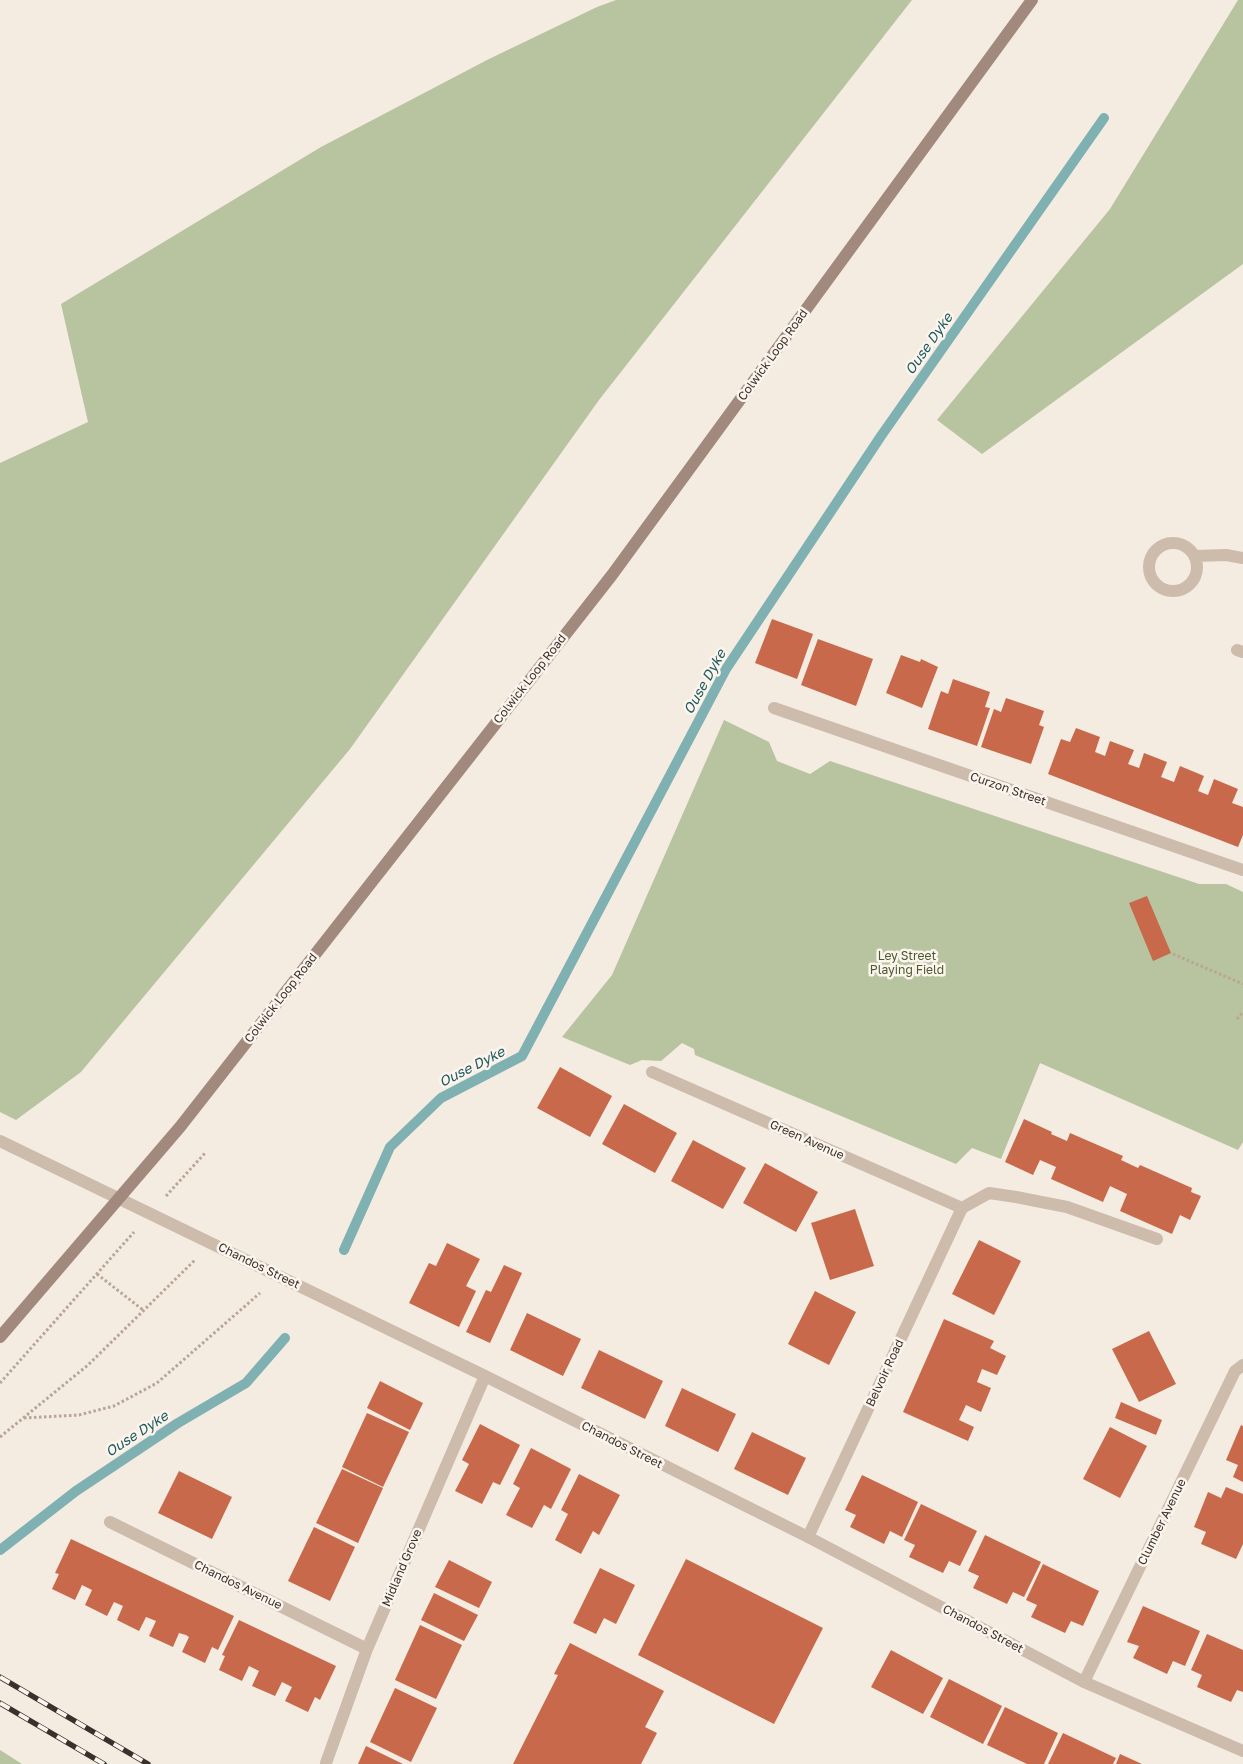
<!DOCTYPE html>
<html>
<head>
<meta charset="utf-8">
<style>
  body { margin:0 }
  canvas { display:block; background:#f4ebe1 }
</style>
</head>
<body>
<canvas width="1243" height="1764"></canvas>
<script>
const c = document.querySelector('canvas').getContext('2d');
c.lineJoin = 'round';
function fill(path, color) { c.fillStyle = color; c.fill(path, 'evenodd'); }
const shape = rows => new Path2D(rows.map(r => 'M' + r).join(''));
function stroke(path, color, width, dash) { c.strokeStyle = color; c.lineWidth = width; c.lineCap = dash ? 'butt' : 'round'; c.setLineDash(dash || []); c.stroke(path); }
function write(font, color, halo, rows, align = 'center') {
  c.font = font + ' "Golos Text",sans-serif'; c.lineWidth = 5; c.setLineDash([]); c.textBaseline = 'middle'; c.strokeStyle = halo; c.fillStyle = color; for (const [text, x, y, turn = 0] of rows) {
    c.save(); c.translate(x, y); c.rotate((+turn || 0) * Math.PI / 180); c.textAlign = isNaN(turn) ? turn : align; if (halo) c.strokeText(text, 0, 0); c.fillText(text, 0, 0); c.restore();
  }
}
fill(shape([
  [616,0,912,0,599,400,350,749,81,1072,16,1120,0,1112,0,463,88,422,61,304,321,147,487,60,597,7],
  [1238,0,1243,0,1243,264,982,454,937,420,1110,209],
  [724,720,769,742,777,761,810,774,830,761,1199,884,1226,884,1243,892,1243,1142,1238,1150,1040,1063,1001,1159,972,1148,956,1164,695,1055,694,1049,682,1043,661,1061,642,1060,630,1065,562,1037,612,975],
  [0,1750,22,1764,0,1764]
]), '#b8c4a0');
stroke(shape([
  [344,1250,390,1147,441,1098,522,1056,726,669,881,436,1104,118],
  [0,1550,76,1491,178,1423,246,1383,285,1338]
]), '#7fb0b2', 10);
fill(shape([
  [772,619,813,634,797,679,755,663],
  [818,639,873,659,856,706,801,685],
  [901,655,920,662,921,659,938,667,922,708,886,693],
  [953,679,990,692,985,707,990,708,977,746,928,729,941,691,948,694],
  [1006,698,1044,711,1039,725,1044,727,1031,764,981,747,994,709,1001,712],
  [1076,728,1100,737,1095,752,1105,756,1110,741,1134,750,1128,764,1139,768,1144,753,1167,762,1161,777,1174,782,1180,766,1204,776,1198,791,1208,795,1214,779,1238,789,1232,803,1243,807,1243,835,1238,847,1048,774,1061,739,1070,742],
  [1147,896,1171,953,1153,961,1129,903],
  [560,1067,612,1096,590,1137,537,1108],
  [624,1104,677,1133,655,1173,602,1144],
  [1024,1119,1052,1132,1051,1134,1067,1141,1070,1133,1123,1156,1121,1160,1138,1168,1140,1165,1192,1188,1191,1192,1201,1196,1190,1220,1180,1215,1172,1234,1120,1211,1127,1194,1110,1186,1103,1202,1051,1179,1056,1167,1040,1160,1033,1175,1005,1162],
  [693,1140,746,1168,723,1209,671,1181],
  [765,1163,818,1192,796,1232,743,1203],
  [855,1209,874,1266,830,1280,811,1223],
  [979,1240,1021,1261,994,1315,952,1294],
  [447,1243,480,1259,466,1286,476,1291,459,1327,409,1303,429,1263,436,1266],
  [504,1265,522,1273,490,1343,466,1332,486,1290,491,1292],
  [815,1291,856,1312,829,1365,788,1344],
  [527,1313,581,1339,563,1376,510,1350],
  [944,1319,994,1341,990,1348,1006,1356,997,1375,982,1369,977,1382,991,1388,981,1412,966,1405,959,1420,974,1427,968,1441,903,1412],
  [1149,1331,1176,1384,1139,1402,1112,1349],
  [599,1350,663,1381,645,1419,581,1388],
  [380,1381,423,1403,410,1430,367,1408],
  [682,1388,736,1414,718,1452,665,1426],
  [1121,1402,1162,1420,1156,1435,1115,1418],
  [367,1413,409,1432,383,1487,342,1467],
  [480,1424,520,1445,500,1485,493,1482,482,1504,455,1491,469,1464,462,1460],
  [1241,1425,1243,1426,1243,1482,1233,1477,1238,1465,1226,1460],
  [1110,1427,1147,1446,1120,1498,1083,1479],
  [752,1432,806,1458,788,1495,734,1469],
  [531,1448,571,1469,551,1509,544,1505,532,1528,506,1515,520,1488,513,1484],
  [342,1469,383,1488,358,1543,316,1523],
  [179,1471,232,1497,212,1539,158,1513],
  [579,1474,620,1495,599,1535,593,1531,581,1554,555,1540,568,1514,561,1510],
  [862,1475,918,1502,902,1537,890,1531,884,1544,850,1527,856,1515,845,1510],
  [1226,1487,1243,1494,1243,1544,1236,1559,1201,1544,1206,1532,1194,1527,1208,1492,1221,1498],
  [921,1504,977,1531,960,1566,949,1561,943,1573,909,1557,915,1545,904,1540],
  [314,1527,355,1547,330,1601,288,1581],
  [985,1535,1041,1562,1024,1597,1013,1592,1007,1604,973,1588,979,1576,968,1571],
  [71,1539,234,1616,218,1650,212,1647,205,1663,182,1652,189,1637,186,1635,179,1633,173,1647,149,1636,156,1621,146,1617,139,1631,117,1620,123,1606,114,1602,107,1616,85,1605,92,1590,82,1585,75,1600,52,1589,59,1574,55,1573],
  [686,1559,823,1628,774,1724,638,1655],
  [449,1560,492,1582,479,1608,435,1587],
  [1043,1564,1099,1591,1083,1626,1071,1621,1065,1633,1031,1617,1037,1605,1026,1600],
  [600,1568,635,1585,616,1624,604,1618,596,1634,573,1623],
  [434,1593,478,1615,464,1641,421,1620],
  [1143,1606,1200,1631,1185,1666,1173,1661,1167,1674,1133,1658,1139,1646,1127,1642],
  [239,1620,336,1666,320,1700,315,1697,308,1712,285,1701,292,1687,282,1682,275,1696,252,1686,259,1671,249,1666,242,1681,219,1670,225,1656,222,1655],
  [420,1625,462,1645,436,1699,395,1680],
  [1207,1634,1243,1650,1243,1692,1237,1690,1231,1702,1197,1687,1202,1675,1191,1670],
  [570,1643,664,1691,645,1727,657,1733,641,1764,513,1764,558,1675,554,1674],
  [891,1650,943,1678,923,1714,871,1687],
  [949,1679,1002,1706,983,1744,930,1717],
  [395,1688,437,1708,411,1762,370,1742],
  [1005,1707,1058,1733,1044,1764,1027,1764,987,1745],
  [1063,1733,1116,1758,1113,1764,1048,1764],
  [366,1746,403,1764,358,1764],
  [1120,1754,1142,1764,1116,1764]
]), '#c8694b');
stroke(shape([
  [1173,954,1243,984],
  [1237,1019,1243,1012],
  [166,1196,206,1152],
  [97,1274,143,1310],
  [0,1383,134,1232],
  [24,1418,79,1415,114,1406,157,1383,260,1293],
  [0,1437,88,1365,195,1260]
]), '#b9a596', 3, [2.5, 2.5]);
stroke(shape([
  [962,1208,989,1193,1016,1197,1067,1207,1157,1239]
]), '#cdbbac', 12);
stroke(shape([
  '1149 567a24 24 0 1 1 48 0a24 24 0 1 1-48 0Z',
  [1195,556,1226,555,1243,558],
  [1237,650,1243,652],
  [774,708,1243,870],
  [652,1072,962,1208,808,1537],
  [0,1141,485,1376,808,1537,1084,1682,1243,1751],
  [110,1522,367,1649],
  [1084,1682,1235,1371,1243,1365],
  [326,1763,367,1649,485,1376]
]), '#cdbbac', 12);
stroke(shape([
  [0,1337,180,1127,612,575,1032,0]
]), '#a18a7d', 12);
const rail = shape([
  [0,1677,148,1764],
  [0,1703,104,1764]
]);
stroke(rail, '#3b302b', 5.5);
stroke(rail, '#fbf5ee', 4, [11]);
write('12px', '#3b302b', '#fbf5ee', [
  ["Colwick Loop Road",773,355,-54],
  ["Colwick Loop Road",530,679,-52],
  ["Curzon Street",1008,789,19],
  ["Colwick Loop Road",281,998,-52],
  ["Green Avenue",807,1140,24],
  ["Chandos Street",259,1266,26],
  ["Belvoir Road",885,1373,-65],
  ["Chandos Street",622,1445,27],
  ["Clumber Avenue",1162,1522,-64],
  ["Midland Grove",402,1568,-67],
  ["Chandos Avenue",238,1585,26],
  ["Chandos Street",983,1629,28]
]);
write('12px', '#4a5a2e', '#fbf5ee', [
  ["Ley Street",907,956],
  ["Playing Field",907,970]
]);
write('italic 14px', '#1f5a5e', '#fbf5ee', [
  ["Ouse Dyke",929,344,-55],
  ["Ouse Dyke",705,682,-61],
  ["Ouse Dyke",472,1067,-27],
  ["Ouse Dyke",137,1434,-33]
]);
</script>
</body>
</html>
